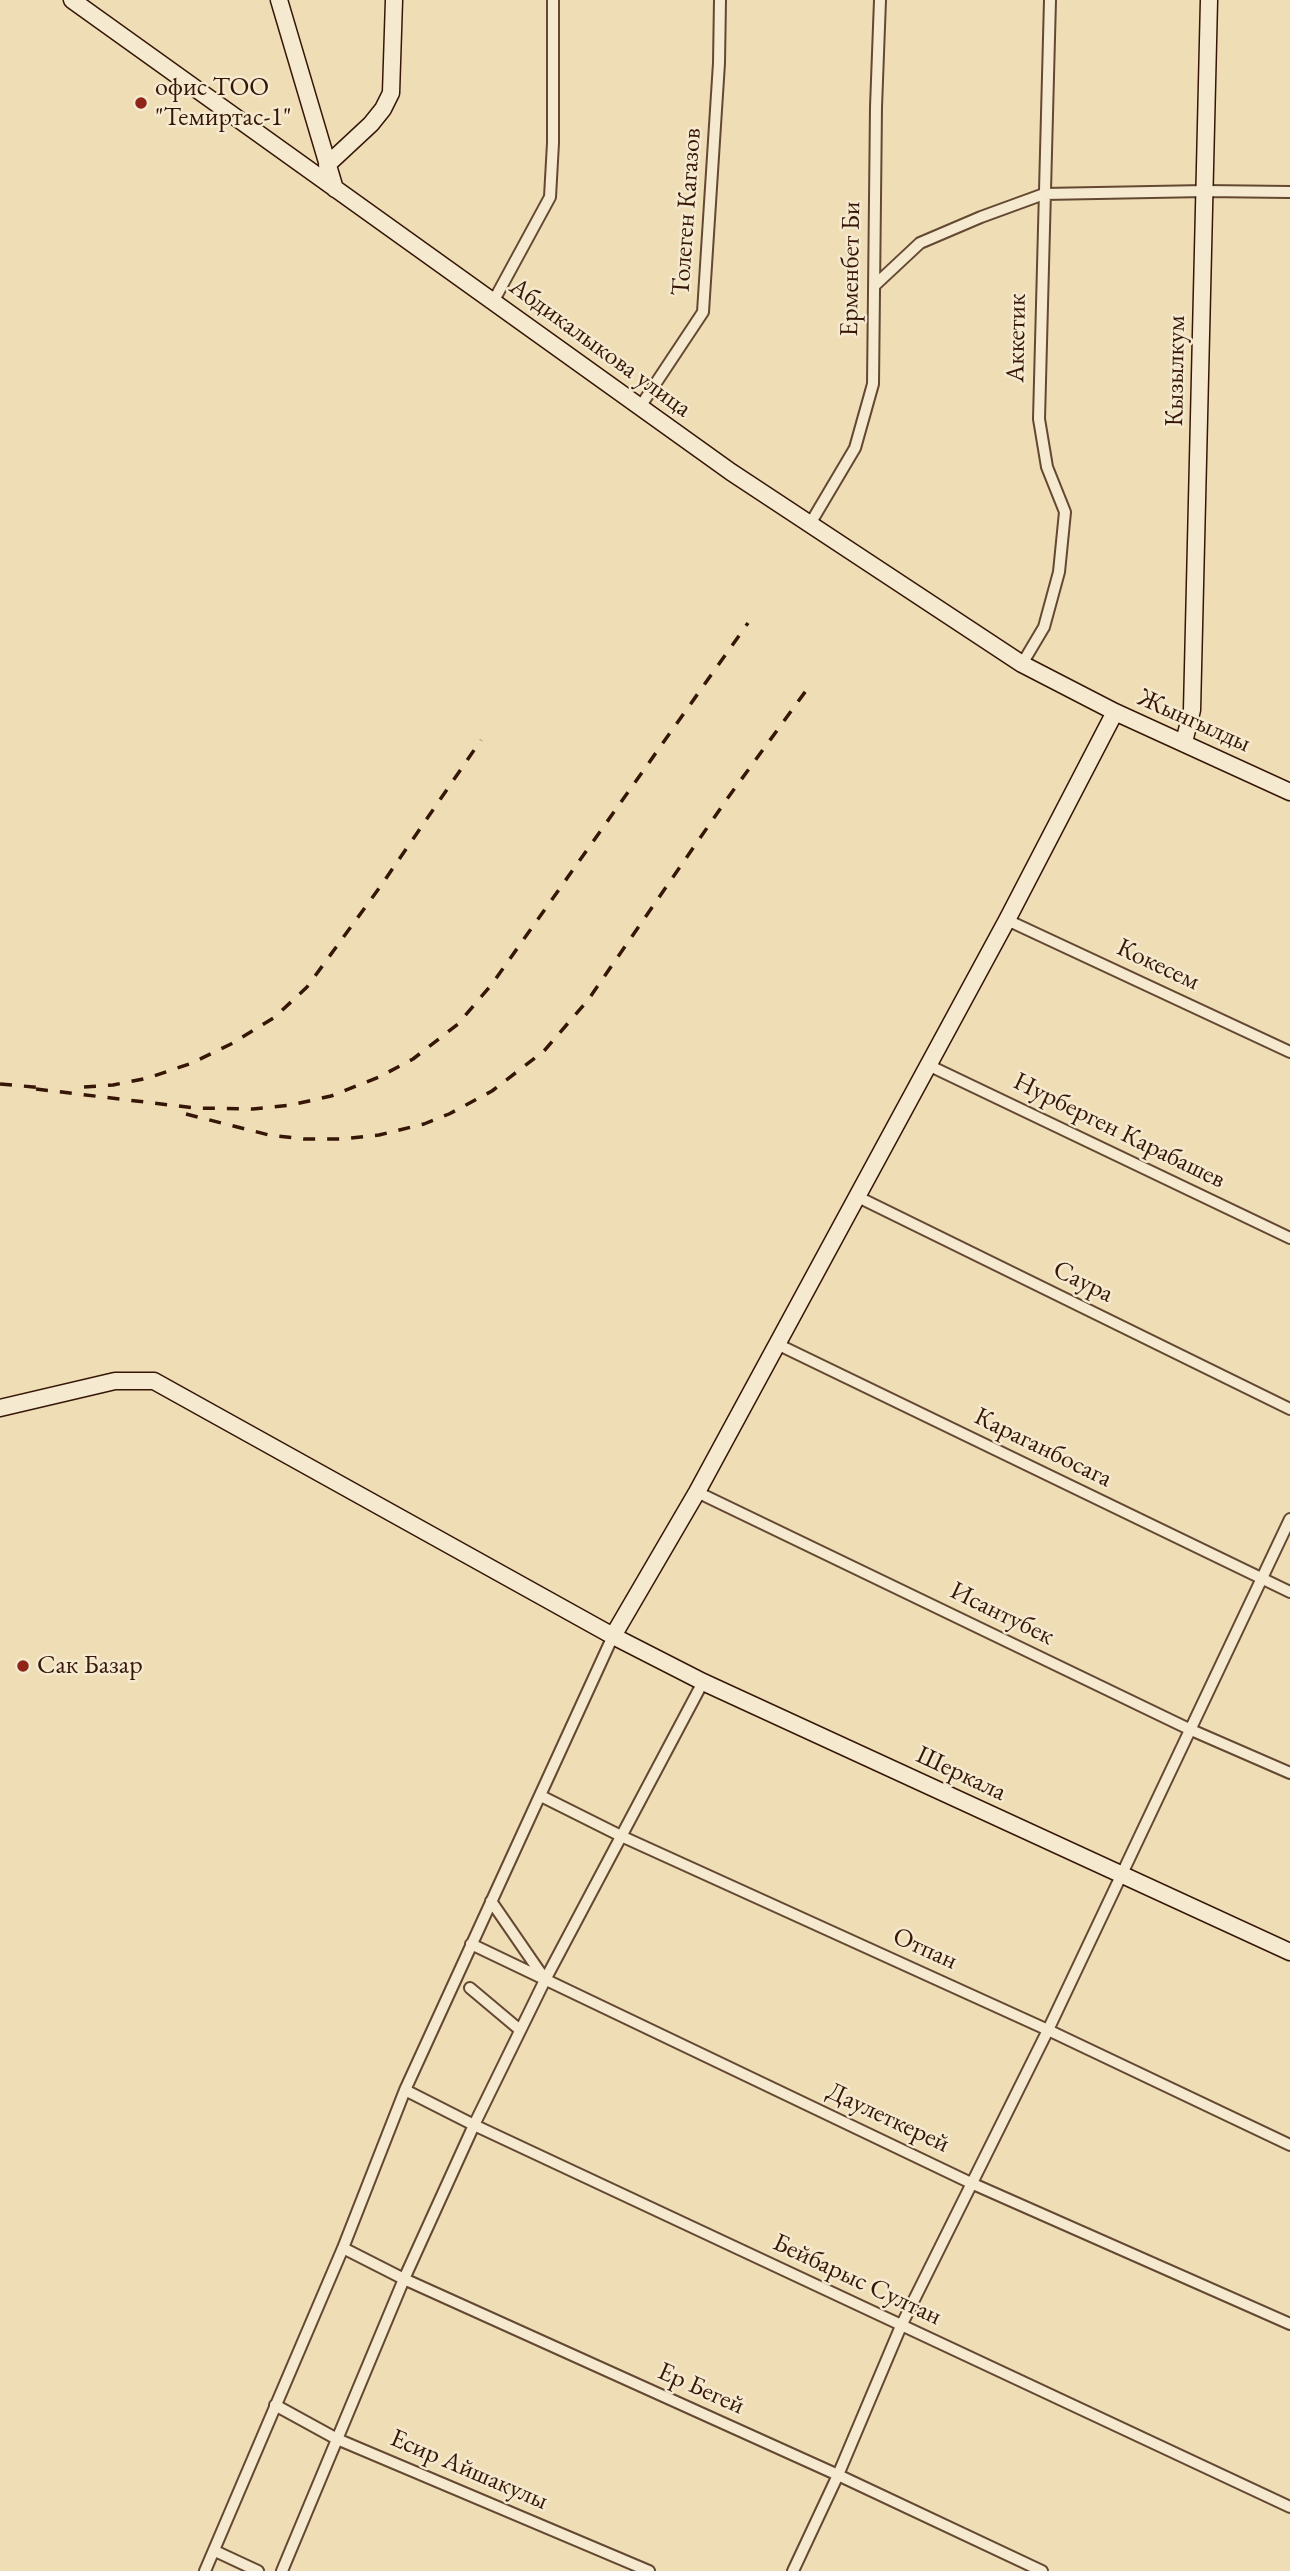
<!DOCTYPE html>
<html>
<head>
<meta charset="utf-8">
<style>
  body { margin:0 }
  canvas { display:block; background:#efddb5 }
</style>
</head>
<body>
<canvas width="1290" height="2571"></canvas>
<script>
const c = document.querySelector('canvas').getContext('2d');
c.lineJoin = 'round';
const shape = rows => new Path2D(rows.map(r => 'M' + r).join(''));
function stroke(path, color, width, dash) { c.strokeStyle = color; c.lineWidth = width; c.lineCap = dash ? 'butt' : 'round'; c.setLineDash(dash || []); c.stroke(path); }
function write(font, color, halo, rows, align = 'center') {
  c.font = font + ' "EB Garamond",serif'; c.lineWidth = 5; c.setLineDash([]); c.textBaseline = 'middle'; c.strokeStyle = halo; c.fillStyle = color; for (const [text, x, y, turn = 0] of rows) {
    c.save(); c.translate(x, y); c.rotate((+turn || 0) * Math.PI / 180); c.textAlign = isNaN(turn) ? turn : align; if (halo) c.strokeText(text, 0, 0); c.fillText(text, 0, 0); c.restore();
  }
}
const street = shape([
  [874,286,920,243,981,217,1044,194,1205,191,1290,192],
  [493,302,550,197,553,143,553,0],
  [640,407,703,312,719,63,720,0],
  [810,524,855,448,873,384,876,107,880,0],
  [1022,664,1044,627,1059,572,1065,512,1047,467,1039,419,1050,0],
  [1007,920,1290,1052],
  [928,1065,1290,1238],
  [856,1196,1290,1409],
  [777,1344,1290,1592],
  [697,1492,1189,1729,1290,1773],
  [541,1796,621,1836,1048,2030,1290,2145],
  [491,1901,544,1978],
  [471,1944,971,2183,1290,2324],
  [470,1988,520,2030],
  [405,2090,474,2125,1290,2507],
  [343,2248,404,2279,838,2475,1042,2571],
  [275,2405,337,2439,649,2571],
  [215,2551,258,2571],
  [205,2571,343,2248,405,2090,613,1636],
  [282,2571,404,2279,474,2125,545,1980,703,1682],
  [793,2571,838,2475,901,2326,1048,2030,1290,1519]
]);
const secondary = shape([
  [72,0,731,472,1022,664,1115,712,1290,792],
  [279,0,335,189],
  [327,165,371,124,383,109,391,93,394,0],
  [1184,742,1192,710,1209,0],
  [0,1408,115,1381,154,1381,613,1636,703,1682,1290,1952],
  [613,1636,697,1492,1007,920,1115,712]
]);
stroke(street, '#644832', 14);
stroke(secondary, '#361707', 19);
stroke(street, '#f5e9cf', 10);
stroke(secondary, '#f5e9cf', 16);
stroke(shape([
  [0,1084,45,1088],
  [84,1087,113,1085,148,1078,192,1063,231,1044,275,1017,307,987,380,887,481,740],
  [36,1089,195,1108,253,1109,291,1105,331,1096,379,1077,413,1059,458,1024,492,984,748,623],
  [186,1114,269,1135,304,1139,341,1139,379,1135,424,1124,449,1114,492,1091,544,1051,588,1000,727,799,808,688]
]), '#361707', 3.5, [12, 12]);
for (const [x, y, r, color] of [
  [141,103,7,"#8f2418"],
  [23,1666,7,"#8f2418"]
]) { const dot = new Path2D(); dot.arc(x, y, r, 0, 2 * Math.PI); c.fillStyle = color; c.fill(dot); stroke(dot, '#f5e9cf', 2.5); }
write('26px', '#361707', '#f5e9cf', [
  ["офис ТОО",155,88],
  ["\"Темиртас-1\"",155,118],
  ["Сак Базар",37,1666]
], 'left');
write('26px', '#361707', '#f5e9cf', [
  ["Толеген Кагазов",687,212,-86],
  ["Ерменбет Би",851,269,-89],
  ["Аккетик",1017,338,-89],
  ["Абдикалыкова улица",600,348,36],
  ["Кызылкум",1176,371,-89],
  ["Жынгылды",1194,721,24],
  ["Кокесем",1158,965,25],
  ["Нурберген Карабашев",1119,1131,26],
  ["Саура",1083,1282,26],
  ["Караганбосага",1043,1448,26],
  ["Исантубек",1002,1614,26],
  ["Шеркала",961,1774,25],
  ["Отпан",925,1949,24],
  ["Даулеткерей",888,2118,25],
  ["Бейбарыс Султан",857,2280,25],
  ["Ер Бегей",701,2389,24],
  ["Есир Айшакулы",469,2470,23]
]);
</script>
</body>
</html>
